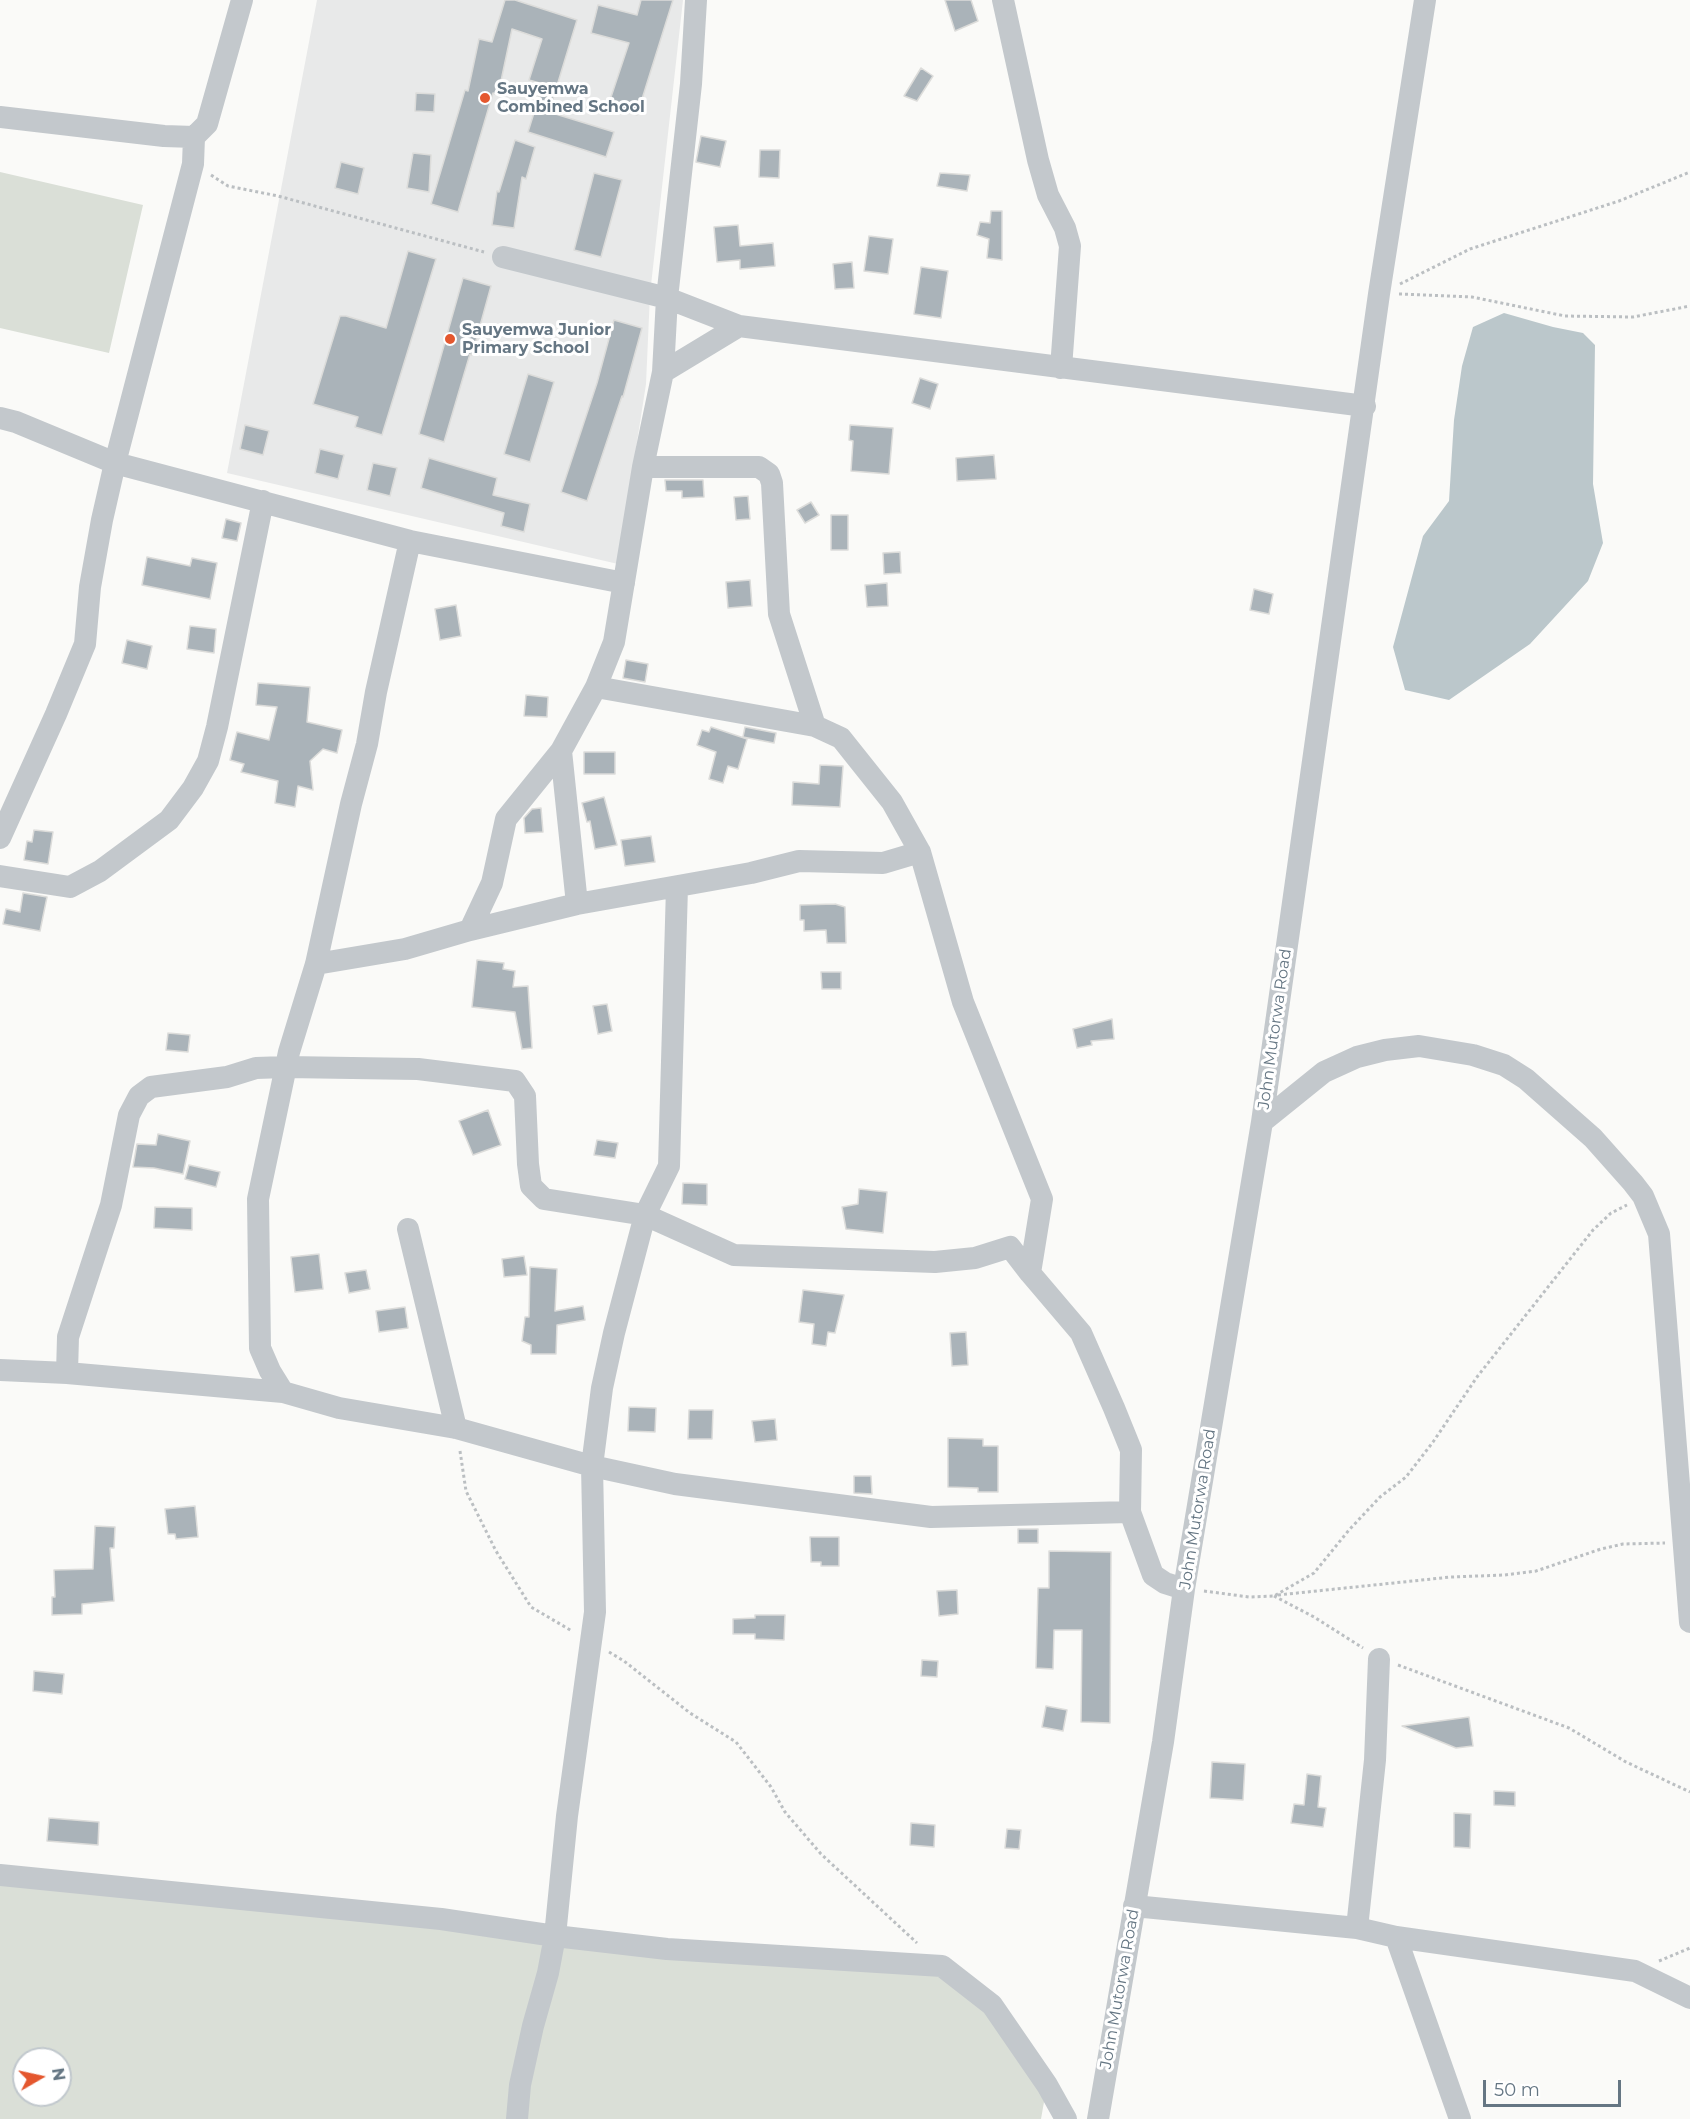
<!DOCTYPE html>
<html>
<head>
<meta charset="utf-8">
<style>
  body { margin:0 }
  #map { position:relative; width:1690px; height:2119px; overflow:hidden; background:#fafaf8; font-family:Montserrat,sans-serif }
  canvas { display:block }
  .north { position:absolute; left:12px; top:2047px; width:60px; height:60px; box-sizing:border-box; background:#fff; border:2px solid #c1c8cd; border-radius:50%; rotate:81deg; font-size:16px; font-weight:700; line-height:24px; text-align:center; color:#657683 }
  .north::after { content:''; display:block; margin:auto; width:21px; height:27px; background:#e4572e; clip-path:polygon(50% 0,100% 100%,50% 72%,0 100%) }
  .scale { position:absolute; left:1483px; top:2080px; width:138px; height:27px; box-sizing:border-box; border:3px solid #657683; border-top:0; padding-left:8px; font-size:18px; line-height:21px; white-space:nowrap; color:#657683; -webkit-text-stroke:4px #fff; paint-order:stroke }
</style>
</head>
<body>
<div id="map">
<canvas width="1690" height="2119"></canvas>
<div class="north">N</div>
<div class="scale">50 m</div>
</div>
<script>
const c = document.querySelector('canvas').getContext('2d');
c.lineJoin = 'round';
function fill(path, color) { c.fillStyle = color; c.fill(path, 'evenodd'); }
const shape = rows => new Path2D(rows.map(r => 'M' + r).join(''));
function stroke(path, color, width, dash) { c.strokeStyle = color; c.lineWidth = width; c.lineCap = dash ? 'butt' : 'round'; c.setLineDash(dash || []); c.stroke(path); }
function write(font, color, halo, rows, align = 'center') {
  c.font = font + ' Montserrat,sans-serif'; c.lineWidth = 6; c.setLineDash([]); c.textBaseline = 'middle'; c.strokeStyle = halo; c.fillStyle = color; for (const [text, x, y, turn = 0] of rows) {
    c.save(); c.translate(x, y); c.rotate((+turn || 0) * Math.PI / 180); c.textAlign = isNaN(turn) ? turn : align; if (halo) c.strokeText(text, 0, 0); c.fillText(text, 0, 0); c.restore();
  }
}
fill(shape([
  [317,0,683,0,650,294,646,384,618,564,227,473]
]), '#e8e9e9');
fill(shape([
  [0,172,143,205,109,353,0,328],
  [0,1875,942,1966,970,1987,1047,2085,1041,2119,0,2119],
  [24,2059,60,2059,60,2095,24,2095]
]), '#dadfd7');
fill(shape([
  [1504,313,1553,327,1583,333,1595,345,1593,484,1603,543,1588,581,1530,644,1449,700,1405,690,1393,647,1423,536,1449,501,1454,420,1462,366,1473,327]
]), '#bbc7cb');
const building = shape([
  [505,0,515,0,577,20,549,112,614,132,606,157,528,132,543,84,529,80,542,39,512,29,498,95,493,93,458,212,431,204,465,90,468,91,479,39,492,42,505,0],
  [641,0,673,0,637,115,608,106,629,43,591,33,598,5,637,15,641,0],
  [945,0,971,0,978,21,955,31,945,0],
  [921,68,933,76,917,101,904,96,921,68],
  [416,93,435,94,434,112,415,111,416,93],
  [701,136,726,141,720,167,696,162,701,136],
  [515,140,535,147,526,179,522,177,514,228,492,225,497,191,499,192,515,140],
  [760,150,780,150,779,178,759,177,760,150],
  [413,153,431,155,429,192,407,188,413,153],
  [341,162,364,168,358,194,335,188,341,162],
  [594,173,622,180,601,257,574,250,594,173],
  [940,173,970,175,967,191,937,186,940,173],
  [991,211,1002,211,1002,260,987,258,989,239,977,235,980,222,990,223,991,211],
  [738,225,740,246,773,243,775,266,740,269,740,260,717,262,714,227,738,225],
  [869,236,893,239,888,274,864,271,869,236],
  [408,251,436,259,382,435,355,427,358,417,313,404,340,316,346,316,386,328,408,251],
  [852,262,854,288,835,289,833,264,852,262],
  [921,267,948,271,941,318,914,314,921,267],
  [463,278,491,286,472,355,470,354,444,442,419,434,463,278],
  [614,320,642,328,623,397,622,396,587,501,561,492,597,383,614,320],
  [528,374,554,382,530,462,504,454,528,374],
  [920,378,938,384,930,409,912,403,920,378],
  [245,425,269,431,263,455,240,449,245,425],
  [850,425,893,428,889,474,851,471,853,441,849,440,850,425],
  [320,449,344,455,338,479,315,473,320,449],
  [994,455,996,479,957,481,956,458,994,455],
  [429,458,497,478,493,495,530,504,524,532,501,526,504,513,421,488,429,458],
  [373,463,397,468,390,496,367,490,373,463],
  [665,480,703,480,704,497,682,498,682,491,666,491,665,480],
  [748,496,750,519,736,520,734,497,748,496],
  [811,502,819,515,805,523,797,510,811,502],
  [831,515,848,515,848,550,831,550,831,515],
  [226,519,241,523,237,541,222,538,226,519],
  [900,552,901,573,884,574,883,553,900,552],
  [147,557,190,566,192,558,217,563,210,599,142,585,147,557],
  [750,580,752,606,728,608,726,582,750,580],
  [887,583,888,606,867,607,865,585,887,583],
  [1254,589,1273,594,1269,614,1250,610,1254,589],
  [456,605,461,636,440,640,435,609,456,605],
  [190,626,216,629,214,653,187,649,190,626],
  [127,640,152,646,147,669,122,663,127,640],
  [626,660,648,664,645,682,623,678,626,660],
  [258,683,310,687,307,722,342,730,337,753,323,749,310,761,313,790,298,786,295,807,275,803,278,781,241,772,244,764,230,760,237,732,269,740,277,707,256,705,258,683],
  [526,695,548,697,547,717,524,716,526,695],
  [711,727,747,739,738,769,728,766,723,783,709,779,716,752,697,745,702,730,709,732,711,727],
  [745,727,776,733,774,743,743,737,745,727],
  [584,752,615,752,615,774,584,774,584,752],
  [820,765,843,766,840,807,792,805,793,782,819,784,820,765],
  [604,797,617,845,595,849,590,821,587,822,582,803,604,797],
  [541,808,543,832,525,833,524,818,532,809,541,808],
  [34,830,53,832,48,864,24,860,27,841,32,842,34,830],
  [651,836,655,862,625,866,621,840,651,836],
  [23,893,47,897,40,931,3,924,6,909,20,912,23,893],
  [835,904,845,907,846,943,827,943,826,930,804,931,804,920,800,920,800,905,835,904],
  [477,960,504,963,503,969,515,971,513,987,528,986,532,1048,522,1049,515,1012,472,1007,477,960],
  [821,972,841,972,841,989,822,989,821,972],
  [607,1004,612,1031,598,1034,593,1006,607,1004],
  [1112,1019,1114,1039,1091,1041,1092,1045,1077,1048,1073,1029,1112,1019],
  [168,1033,190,1035,188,1052,166,1050,168,1033],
  [488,1110,501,1145,473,1155,459,1121,488,1110],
  [158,1134,190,1141,183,1174,154,1168,133,1167,137,1144,156,1145,158,1134],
  [597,1140,618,1143,615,1158,594,1155,597,1140],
  [189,1165,220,1172,216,1187,185,1179,189,1165],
  [683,1183,707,1184,707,1205,682,1204,683,1183],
  [859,1189,887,1192,883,1233,846,1229,842,1207,858,1204,859,1189],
  [155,1207,192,1208,192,1230,154,1228,155,1207],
  [319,1254,323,1289,295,1292,291,1257,319,1254],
  [524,1256,527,1275,504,1277,502,1259,524,1256],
  [530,1267,557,1269,555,1311,583,1306,585,1320,557,1325,556,1354,531,1354,531,1345,522,1341,525,1317,529,1317,530,1267],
  [366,1270,370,1289,349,1293,345,1273,366,1270],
  [803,1290,844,1295,835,1333,828,1332,826,1346,812,1344,814,1324,799,1322,803,1290],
  [405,1307,408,1328,379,1332,376,1311,405,1307],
  [966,1332,968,1365,952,1366,950,1333,966,1332],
  [629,1407,656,1408,655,1432,628,1431,629,1407],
  [689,1410,713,1410,712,1439,688,1439,689,1410],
  [775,1419,777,1440,755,1442,752,1421,775,1419],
  [948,1438,983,1439,983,1446,998,1446,998,1492,978,1492,978,1488,948,1487,948,1438],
  [854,1476,871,1476,872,1494,854,1493,854,1476],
  [195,1506,198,1537,176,1539,175,1534,168,1534,165,1509,195,1506],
  [95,1526,115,1527,114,1548,110,1548,114,1601,82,1604,82,1614,52,1615,52,1597,55,1597,54,1570,93,1569,95,1526],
  [1018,1529,1038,1529,1038,1543,1018,1543,1018,1529],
  [810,1537,839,1537,839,1566,821,1566,821,1562,811,1562,810,1537],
  [1049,1551,1111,1552,1110,1723,1081,1722,1082,1630,1054,1630,1053,1669,1036,1668,1038,1588,1049,1588,1049,1551],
  [957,1590,958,1614,939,1616,937,1591,957,1590],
  [755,1615,785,1615,784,1640,755,1639,755,1634,733,1634,733,1619,755,1618,755,1615],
  [922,1660,938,1661,937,1677,921,1676,922,1660],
  [34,1671,64,1674,62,1694,33,1691,34,1671],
  [1046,1706,1067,1710,1063,1731,1042,1727,1046,1706],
  [1469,1717,1473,1746,1456,1748,1402,1726,1469,1717],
  [1212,1762,1245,1764,1243,1800,1210,1798,1212,1762],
  [1307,1774,1321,1776,1318,1807,1326,1808,1323,1827,1291,1823,1294,1804,1304,1805,1307,1774],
  [1494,1791,1515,1792,1515,1806,1494,1805,1494,1791],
  [1454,1813,1471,1814,1470,1848,1454,1847,1454,1813],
  [49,1818,99,1822,98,1845,47,1841,49,1818],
  [911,1823,935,1825,934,1847,910,1845,911,1823],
  [1007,1829,1021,1830,1019,1849,1005,1848,1007,1829]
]);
fill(building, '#aab3b9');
stroke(building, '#dcdcda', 1.5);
stroke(shape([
  [211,175,228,186,278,196,484,252],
  [1400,284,1470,249,1619,201,1690,172],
  [1399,294,1472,297,1565,316,1633,317,1690,306],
  [460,1451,466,1491,496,1551,531,1607,572,1631],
  [1204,1591,1249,1597,1274,1596,1314,1573,1349,1530,1380,1497,1406,1477,1433,1442,1477,1377,1593,1230,1611,1213,1627,1205],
  [1278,1595,1451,1577,1505,1575,1536,1571,1601,1549,1623,1544,1665,1543],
  [1274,1596,1314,1617,1363,1648],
  [609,1652,624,1661,690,1713,736,1742,771,1787,785,1812,821,1854,917,1943],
  [1398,1665,1569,1728,1626,1762,1690,1792],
  [1659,1961,1690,1948]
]), '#bbbfc2', 3, [3, 3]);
stroke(shape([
  [1003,0,1038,160,1048,195,1065,228,1070,246,1061,368],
  [0,117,164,136,194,137,207,124,242,0],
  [503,257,667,298,739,326,1365,406],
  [663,372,739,326],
  [0,418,16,422,115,463,410,541,624,583],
  [643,467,759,467,769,474,772,483,779,614,815,726],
  [410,541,376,692,367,744,351,804,316,964,289,1052,258,1199,260,1348,270,1371,283,1392,339,1408,456,1428,592,1466,595,1612,567,1816,555,1936,548,1973,533,2026,520,2085,517,2119],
  [596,687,815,726,841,738,892,802,920,852,963,1002,1042,1199,1030,1273,1081,1333,1114,1408,1131,1450,1130,1512,1153,1575,1165,1583,1184,1589],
  [0,838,56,714,85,644,90,587,102,520,115,463,193,164,194,137],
  [0,876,70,887,100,871,169,820,193,788,208,761,217,727,263,501],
  [677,887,669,1166,645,1215,734,1255,935,1262,975,1258,1010,1247,1030,1273],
  [577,904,751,873,799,861,883,863,920,852],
  [470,930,492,883,506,819,561,751],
  [316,964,405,949,470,930,577,904,561,751,596,687,614,642,643,467,663,372,667,298,691,84,696,0],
  [1262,1122,1324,1072,1357,1057,1385,1050,1419,1046,1473,1055,1504,1065,1526,1079,1593,1138,1633,1183,1643,1196,1659,1234,1690,1622],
  [408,1229,456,1428],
  [0,1370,67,1373,68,1337,111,1205,129,1115,139,1096,151,1087,227,1077,256,1068,286,1067,418,1069,515,1081,525,1096,528,1164,531,1186,544,1199,645,1215,614,1333,602,1388,592,1466,675,1484,931,1517,1130,1512],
  [67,1373,283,1392],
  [0,1875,441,1919,555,1936,667,1949,942,1966,992,2005,1047,2085,1066,2119],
  [1134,1906,1357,1928,1396,1937,1635,1971,1690,1998],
  [1357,1928,1375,1760,1379,1659],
  [1396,1937,1460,2119],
  [1098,2119,1163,1742,1184,1589,1262,1122,1379,294,1425,0]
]), '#c3c8cc', 22);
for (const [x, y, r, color] of [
  [485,98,6,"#e4572e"],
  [450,339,6,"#e4572e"]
]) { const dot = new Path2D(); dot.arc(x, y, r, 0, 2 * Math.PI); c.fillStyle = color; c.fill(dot); stroke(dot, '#fff', 2); }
write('bold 16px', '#657683', '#fff', [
  ["Sauyemwa",497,89],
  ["Combined School",497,107],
  ["Sauyemwa Junior",462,330],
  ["Primary School",462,348]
], 'left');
write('16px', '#657683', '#fff', [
  ["John Mutorwa Road",1275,1029,-82],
  ["John Mutorwa Road",1198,1509,-81],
  ["John Mutorwa Road",1120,1989,-80]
]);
</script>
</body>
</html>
